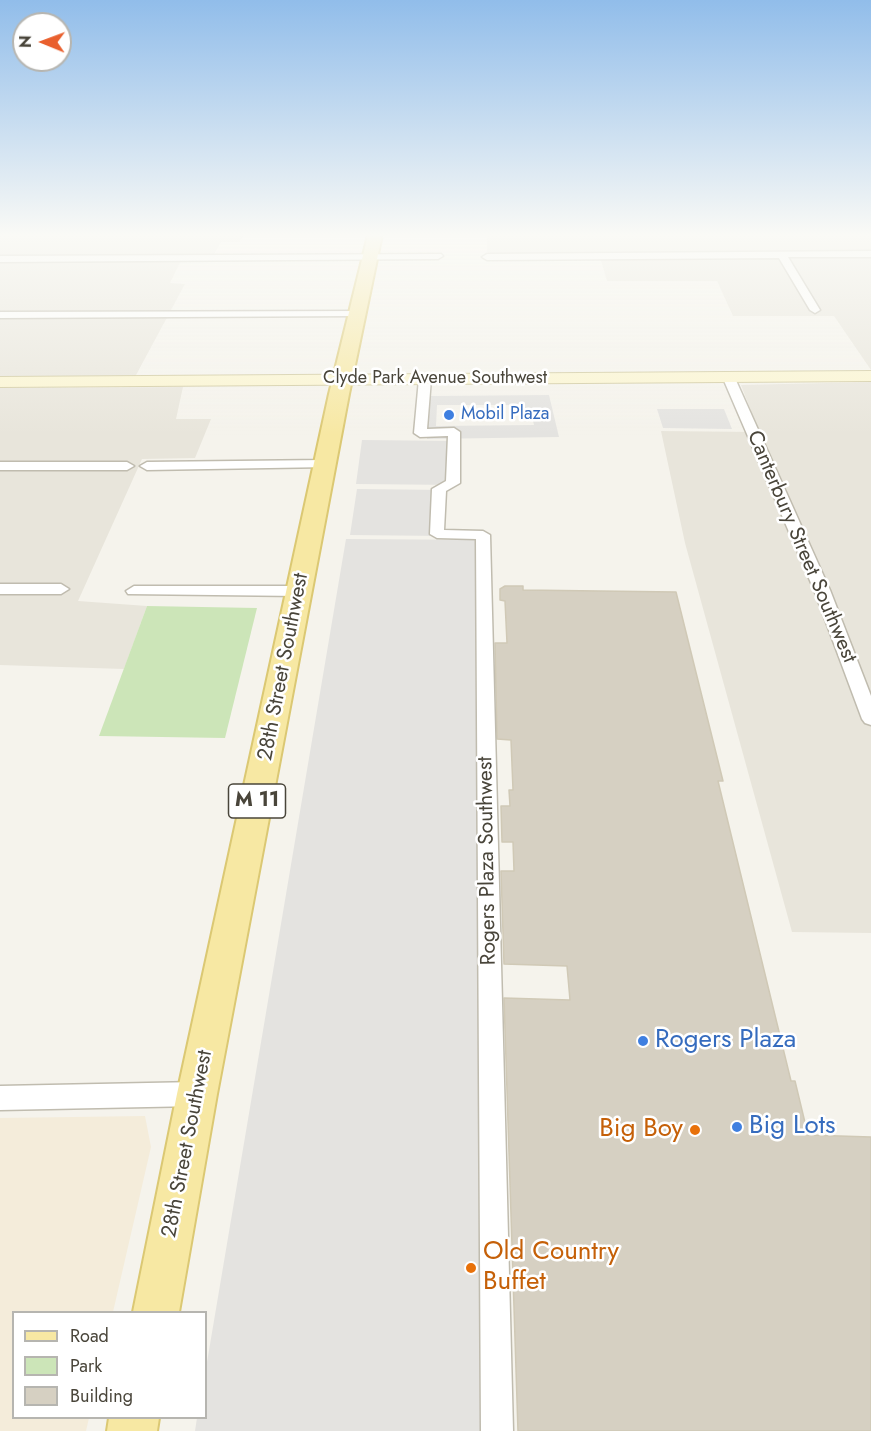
<!DOCTYPE html>
<html>
<head>
<meta charset="utf-8">
<style>
  body { margin:0 }
  #map { position:relative; width:871px; height:1431px; overflow:hidden; background:#f5f3ec; font-family:Jost,sans-serif }
  canvas { display:block }
  .legend { position:absolute; left:12px; top:1311px; width:195px; height:108px; box-sizing:border-box; background:#fff; border:2px solid #b6b5b0; margin:0; padding:8px 10px; list-style:none; font-size:18px; color:#49453a }
  .legend li { display:flex; align-items:center; gap:12px; height:30px }
  .legend b { width:30px; border:2px solid #b6b5b0 }
  .north { position:absolute; left:12px; top:12px; width:60px; height:60px; box-sizing:border-box; background:#fff; border:2px solid #b6b5b0; border-radius:50%; rotate:271deg; font-size:16px; font-weight:700; line-height:24px; text-align:center; color:#49453a }
  .north::after { content:''; display:block; margin:auto; width:21px; height:27px; background:#e9602e; clip-path:polygon(50% 0,100% 100%,50% 72%,0 100%) }
</style>
</head>
<body>
<div id="map">
<canvas width="871" height="1431"></canvas>
<ul class="legend">
<li><b style="height:8px;background:#f7e8a3"></b>Road</li>
<li><b style="height:16px;background:#cce5b8"></b>Park</li>
<li><b style="height:16px;background:#d6d0c2"></b>Building</li>
</ul>
<div class="north">N</div>
</div>
<script>
const c = document.querySelector('canvas').getContext('2d');
c.lineJoin = 'round';
function fill(path, color) { c.fillStyle = color; c.fill(path, 'evenodd'); }
const shape = rows => new Path2D(rows.map(r => 'M' + r).join(''));
function stroke(path, color, width, dash) { c.strokeStyle = color; c.lineWidth = width; c.lineCap = dash ? 'butt' : 'round'; c.setLineDash(dash || []); c.stroke(path); }
function write(font, color, halo, rows, align = 'center') {
  c.font = font + ' Jost,sans-serif'; c.lineWidth = 5; c.setLineDash([]); c.textBaseline = 'middle'; c.strokeStyle = halo; c.fillStyle = color; for (const [text, x, y, turn = 0] of rows) {
    c.save(); c.translate(x, y); c.rotate((+turn || 0) * Math.PI / 180); c.textAlign = isNaN(turn) ? turn : align; if (halo) c.strokeText(text, 0, 0); c.fillText(text, 0, 0); c.restore();
  }
}
fill(shape([
  [0,235,243,235,240,242,221,242,213,256,183,257,170,283,185,284,135,377,0,378],
  [487,235,871,235,871,370,834,316,733,316,717,281,607,281,599,254,496,254,487,252],
  [871,382,871,933,792,932,685,543,661,431,759,432,741,385],
  [183,387,176,419,211,419,195,458,142,459,78,601,147,606,124,669,0,665,0,388]
]), '#e8e5db');
fill(shape([
  [145,1116,151,1147,113,1312,14,1312,14,1418,89,1418,86,1431,0,1431,0,1118]
]), '#f4ecda');
fill(shape([
  [147,606,257,608,225,738,99,736]
]), '#cce5b8');
fill(shape([
  [549,395,559,437,427,439,428,396],
  [437,405,522,405,524,417,532,417,534,425,436,426],
  [657,409,724,409,732,429,663,428],
  [362,440,457,441,457,485,356,484],
  [357,489,445,490,444,536,350,535],
  [346,539,490,540,507,1431,195,1431,197,1418,206,1418,206,1368]
]), '#e4e3e0');
const building = shape([
  [505,586,523,586,523,590,676,592,723,781,718,781,791,1081,795,1081,808,1135,871,1137,871,1431,518,1431,504,998,570,1000,567,966,504,964,501,871,514,871,513,842,502,842,501,806,510,806,509,790,513,790,511,740,497,739,495,643,507,643,505,601,500,600,500,589,505,586]
]);
fill(building, '#d6d0c2');
stroke(building, '#d0c9b6', 1.5);
const minor = shape([
  [871,251,871,257,788,257,820,310,815,313,810,310,779,258,487,260,482,257,487,254,871,251],
  [441,254,443,256,438,259,0,262,0,256,441,254],
  [362,311,362,315,358,316,0,318,0,312,362,311],
  [724,374,734,376,830,590,871,696,871,725,865,723,862,719,814,590,722,376,724,374],
  [425,375,431,379,427,429,454,428,460,432,460,483,446,491,444,530,483,531,490,535,513,1431,481,1431,476,539,437,538,430,534,432,489,446,481,448,436,420,437,414,433,419,379,425,375],
  [325,460,330,461,330,467,147,470,140,466,147,462,325,460],
  [0,462,127,462,134,466,127,470,0,470,0,462],
  [0,584,61,584,69,589,61,594,0,594,0,584],
  [134,586,300,586,308,591,300,596,128,594,126,591,134,586],
  [197,1082,206,1086,209,1094,206,1102,197,1106,0,1110,0,1086,197,1082]
]);
const secondary = shape([
  [871,371,871,381,0,387,0,377,871,371]
]);
const primary = shape([
  [368,235,382,235,349,394,217,1094,179,1312,133,1312,177,1094,329,394,368,235],
  [109,1418,159,1418,157,1431,107,1431,109,1418]
]);
stroke(minor, '#c0bcaf', 3);
stroke(secondary, '#d0c99f', 2);
stroke(primary, '#dbc873', 4);
fill(minor, '#fff');
fill(secondary, '#fbf5d0');
fill(primary, '#f7e8a3');
const sky = c.createLinearGradient(0, 0, 0, 435);
sky.addColorStop(0, '#91bdea');
sky.addColorStop(0.54, '#fafaf6');
sky.addColorStop(1, '#fafaf600');
c.fillStyle = sky;
c.fillRect(0, 0, 871, 435);
for (const [x, y, r, color] of [
  [449,415,6,"#3f7fe0"],
  [643,1041,6,"#3f7fe0"],
  [737,1127,6,"#3f7fe0"],
  [695,1130,6,"#e8710a"],
  [471,1268,6,"#e8710a"]
]) { const dot = new Path2D(); dot.arc(x, y, r, 0, 2 * Math.PI); c.fillStyle = color; c.fill(dot); stroke(dot, '#fff', 2); }
write('18px', '#49453a', '#fff', [
  ["Clyde Park Avenue Southwest",435,379]
]);
write('18px', '#366cbe', '#fff', [
  ["Mobil Plaza",461,415]
], 'left');
for (const [x, y, w] of [
  [257,801,57]
]) { const box = new Path2D(); box.roundRect(x - w / 2, y - 17, w, 34, 4.5); c.fillStyle = '#fff'; c.fill(box); stroke(box, '#49453a', 1.5); }
write('bold 20px', '#49453a', null, [
  ["M 11",257,801]
]);
write('21px', '#49453a', '#fff', [
  ["Canterbury Street Southwest",801,547,67],
  ["28th Street Southwest",284,667,-79],
  ["Rogers Plaza Southwest",488,861,-91],
  ["28th Street Southwest",188,1144,-79]
]);
write('26px', '#366cbe', '#fff', [
  ["Rogers Plaza",655,1041],
  ["Big Lots",749,1127]
], 'left');
write('26px', '#c56008', '#fff', [
  ["Big Boy",683,1130],
  ["Old Country",483,1253,"left"],
  ["Buffet",483,1283,"left"]
], 'right');
</script>
</body>
</html>
